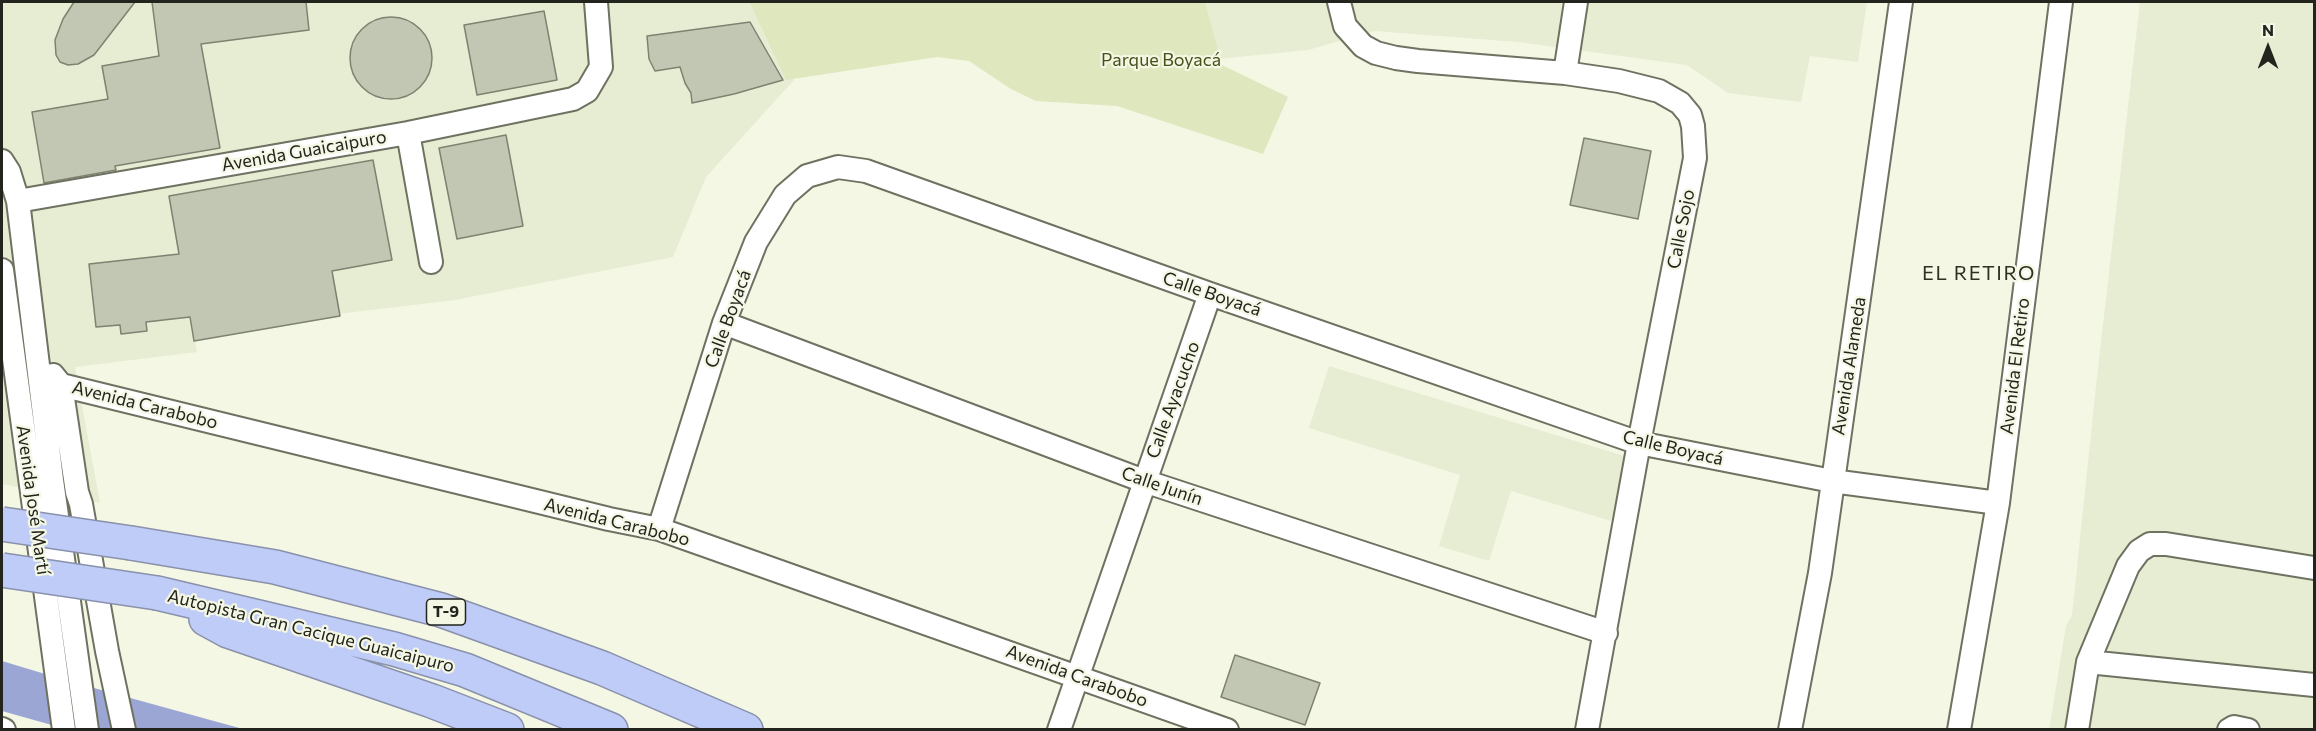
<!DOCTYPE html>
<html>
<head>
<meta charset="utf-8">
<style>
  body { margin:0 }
  #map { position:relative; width:2316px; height:731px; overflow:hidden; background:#f3f7e4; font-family:Commissioner,sans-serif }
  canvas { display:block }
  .frame { position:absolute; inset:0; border:3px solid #22241d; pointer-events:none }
  .north { position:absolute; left:2238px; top:18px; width:60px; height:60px; -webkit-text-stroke:4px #f3f7e4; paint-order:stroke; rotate:0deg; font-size:16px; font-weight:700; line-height:24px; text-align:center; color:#22241d }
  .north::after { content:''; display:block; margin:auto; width:21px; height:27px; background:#22241d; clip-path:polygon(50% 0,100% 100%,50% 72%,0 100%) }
</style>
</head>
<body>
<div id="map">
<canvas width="2316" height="731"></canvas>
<div class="frame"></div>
<div class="north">N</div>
</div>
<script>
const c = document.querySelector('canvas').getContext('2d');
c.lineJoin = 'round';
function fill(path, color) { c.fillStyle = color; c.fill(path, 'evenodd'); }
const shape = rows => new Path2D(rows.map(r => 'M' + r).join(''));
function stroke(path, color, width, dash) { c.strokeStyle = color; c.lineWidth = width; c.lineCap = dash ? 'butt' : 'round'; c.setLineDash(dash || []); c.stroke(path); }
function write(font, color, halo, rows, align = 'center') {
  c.font = font + ' Commissioner,sans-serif'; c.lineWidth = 4.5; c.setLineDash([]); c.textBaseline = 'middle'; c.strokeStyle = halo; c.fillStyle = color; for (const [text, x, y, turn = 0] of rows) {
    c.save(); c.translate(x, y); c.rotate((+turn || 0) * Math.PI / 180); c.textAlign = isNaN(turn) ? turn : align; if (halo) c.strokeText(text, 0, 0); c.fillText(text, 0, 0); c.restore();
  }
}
fill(shape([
  [2,2,814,2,783,5,794,80,706,177,673,257,455,300,194,331,197,352,75,367,100,503,2,484],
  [1190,2,1867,2,1858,62,1810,56,1801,102,1728,93,1687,65,1518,42,1375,31,1308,50,1198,61],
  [2140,2,2314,2,2314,729,2049,730,2066,626,2072,615,2096,386],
  [1329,366,1631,458,1611,521,1511,491,1489,561,1439,546,1460,475,1309,428]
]), '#e7edd3');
fill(shape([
  [762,2,1205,2,1222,65,1288,97,1263,154,1117,106,1036,101,1011,89,969,61,937,57,786,80,750,3]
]), '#dee7bd');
fill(shape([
  [2,661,65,680,243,729,66,729,2,711]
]), '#9ba6d4');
const building = shape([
  [74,2,135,2,94,55,78,64,68,65,60,62,56,55,55,40,63,19,74,2],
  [152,2,306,2,309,30,201,44,220,148,115,166,116,170,44,183,32,112,108,99,102,66,159,56,152,2],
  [544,11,557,80,477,95,464,25,544,11],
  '350 58a41 41 0 1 1 82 0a41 41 0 1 1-82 0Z',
  [750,22,783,80,734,94,692,103,691,93,685,83,680,67,655,71,649,59,647,36,750,22],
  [506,135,523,226,457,239,439,148,506,135],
  [1584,138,1651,151,1638,219,1570,205,1584,138],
  [373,160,392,260,332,271,340,316,194,341,190,317,146,322,147,331,121,334,120,325,96,327,89,264,179,254,169,196,373,160],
  [1235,655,1320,683,1305,725,1221,697,1235,655]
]);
fill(building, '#c2c7b4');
stroke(building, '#7e8271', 1.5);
const minor = shape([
  [1339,2,1345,26,1363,46,1376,53,1396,58,1418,61,1565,73,1619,81,1659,91,1680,103,1690,115,1693,126,1695,158,1639,443,1587,730],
  [1565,73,1576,2],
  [408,133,431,262],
  [2,161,9,172,18,201,52,480,87,730],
  [18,201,408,133,573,99,587,91,601,67,596,2],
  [2,270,64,730],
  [724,323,1144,481,1606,633],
  [53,375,61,385,77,492,81,504,107,651,124,730],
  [61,385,609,519,659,529,1227,730],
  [659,529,724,323,756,242,785,195,807,176,838,167,866,171,1210,294,1639,443,1832,481,1998,503],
  [2088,662,2314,685],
  [2,729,4,730],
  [1059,730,1210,294],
  [1790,730,1820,573,1901,2],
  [1959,730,1998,503,2061,2],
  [2077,730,2088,662,2128,566,2139,551,2150,544,2166,544,2314,568],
  [2229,730,2234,727,2248,730]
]);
const highway = shape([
  [131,543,275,567,441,610,602,668,746,730],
  [157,593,394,649,465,670,611,730],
  [206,619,228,631,432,701,507,730]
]);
stroke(minor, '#6e7261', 26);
stroke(highway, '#8991ab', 36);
stroke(minor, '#fff', 22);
stroke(highway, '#c0ccf8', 33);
const highwayBridge = shape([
  [2,524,131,543],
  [2,570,157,593]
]);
stroke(highwayBridge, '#8991ab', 36, []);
stroke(highwayBridge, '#c0ccf8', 33);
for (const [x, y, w] of [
  [446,612,39]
]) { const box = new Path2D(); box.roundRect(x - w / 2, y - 13, w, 26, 4.5); c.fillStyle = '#f3f7e4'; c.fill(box); stroke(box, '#22241d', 1.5); }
write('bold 16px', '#22241d', null, [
  ["T-9",446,612]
]);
write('18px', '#48511a', '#f3f7e4', [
  ["Parque Boyacá",1161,60]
]);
write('18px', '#22241d', '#f3f7e4', [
  ["Avenida Guaicaipuro",304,151,-10],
  ["Calle Sojo",1681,229,-79],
  ["Calle Boyacá",1212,294,19],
  ["Calle Boyacá",728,319,-70],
  ["Avenida Alameda",1849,366,-81],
  ["Avenida El Retiro",2015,366,-83],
  ["Calle Ayacucho",1173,400,-70],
  ["Avenida Carabobo",145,405,14],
  ["Calle Boyacá",1673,448,13],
  ["Calle Junín",1162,486,19],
  ["Avenida José Martí",33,500,82],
  ["Avenida Carabobo",617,522,14],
  ["Autopista Gran Cacique Guaicaipuro",311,631,14],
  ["Avenida Carabobo",1077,676,20]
]);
c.letterSpacing = '1.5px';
write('20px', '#2d3022', '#f3f7e4', [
  ["EL RETIRO",1979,273]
]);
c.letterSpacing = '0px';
</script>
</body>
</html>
